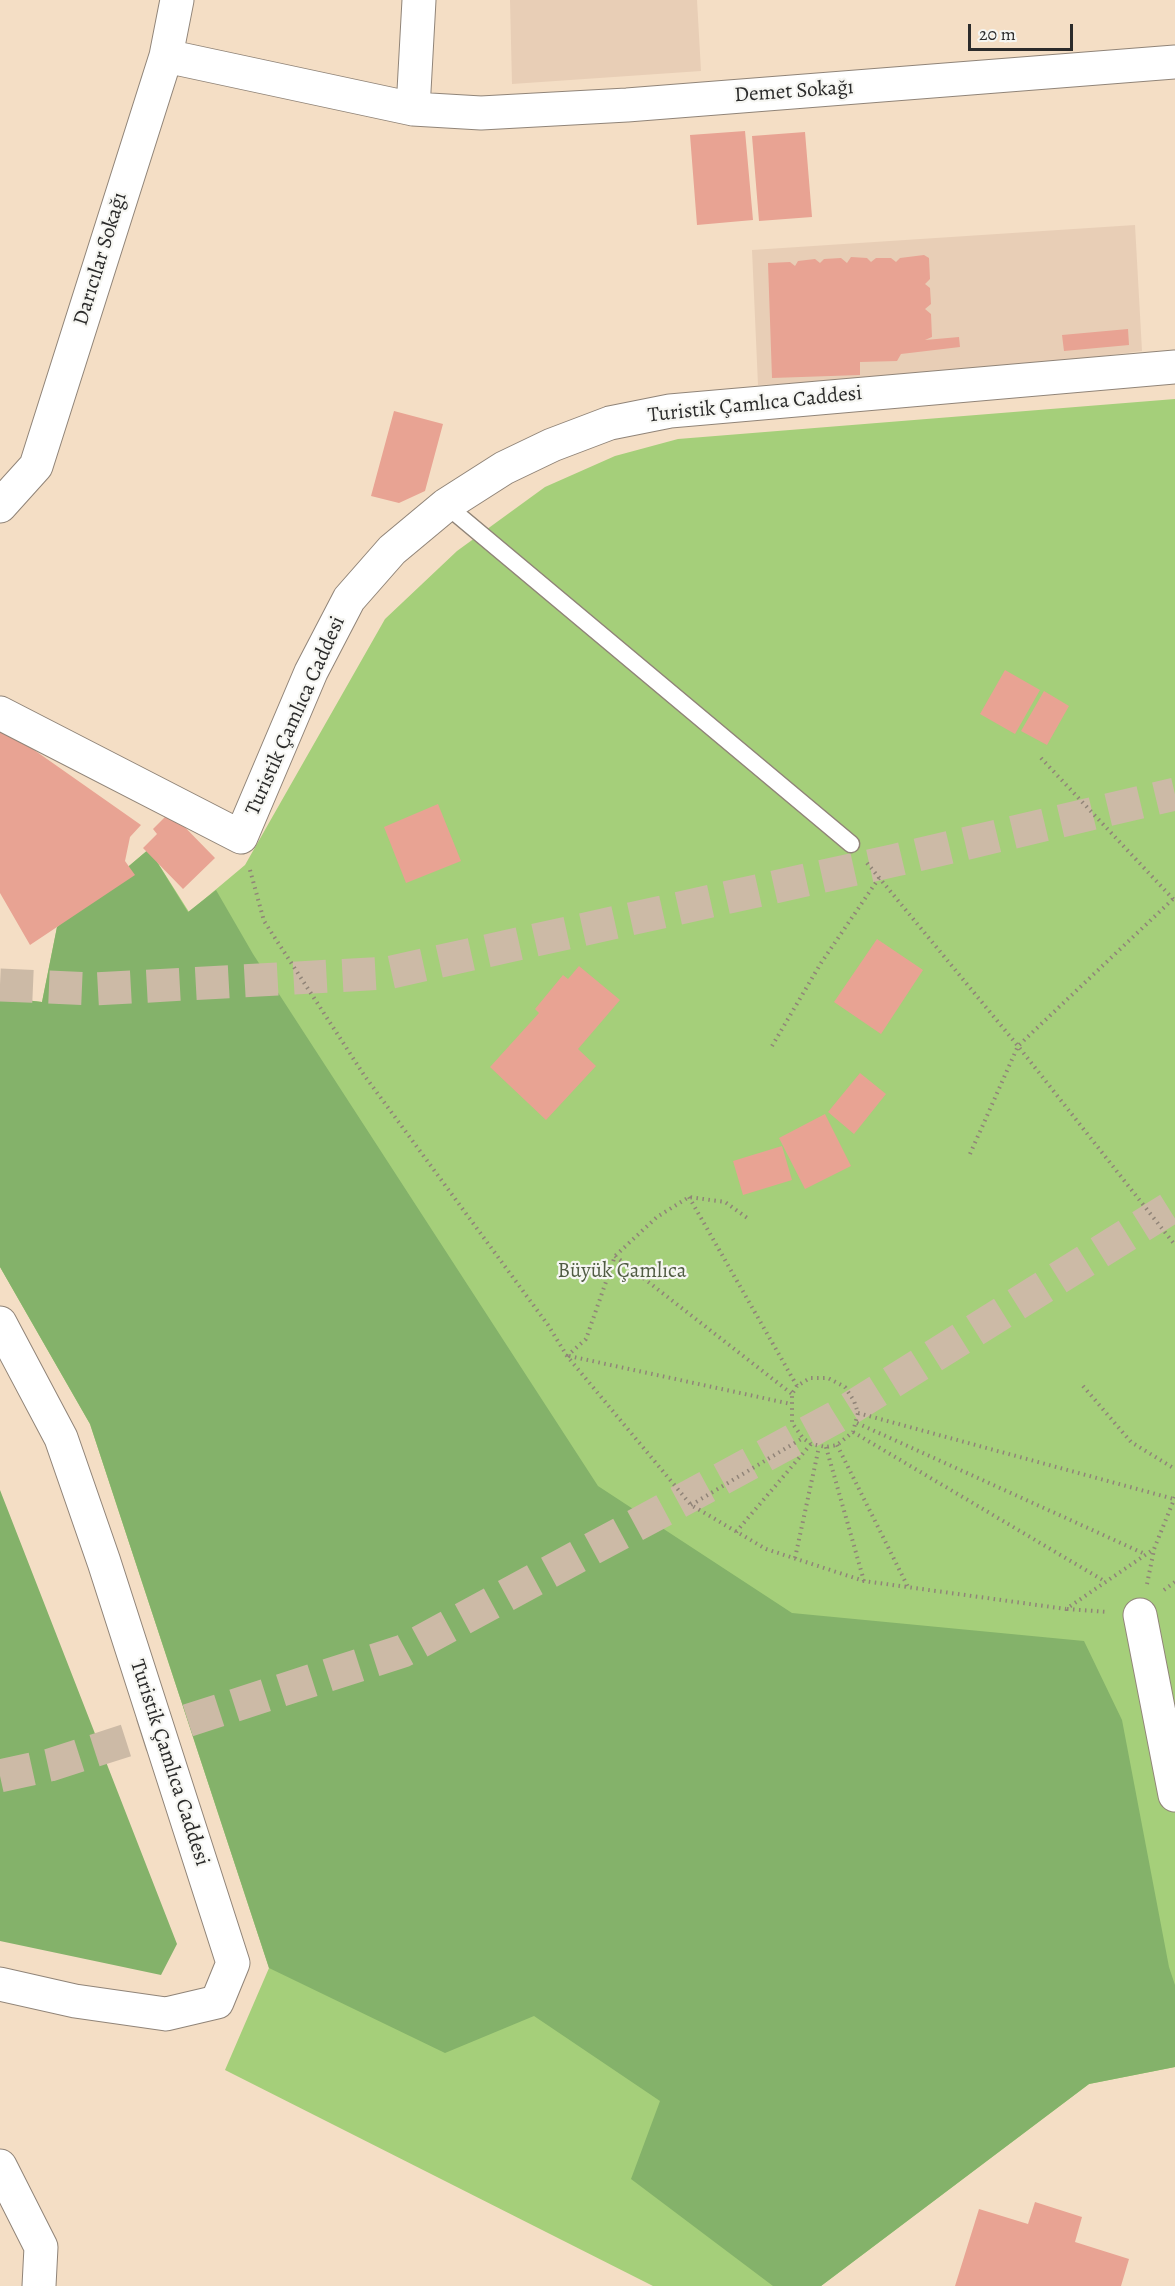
<!DOCTYPE html>
<html>
<head>
<meta charset="utf-8">
<style>
  body { margin:0 }
  #map { position:relative; width:1175px; height:2286px; overflow:hidden; background:#f4dec5; font-family:Alegreya,serif }
  canvas { display:block }
  .scale { position:absolute; left:968px; top:24px; width:105px; height:27px; box-sizing:border-box; border:3px solid #2b2b2b; border-top:0; padding-left:8px; font-size:18px; line-height:21px; white-space:nowrap; color:#2b2b2b; -webkit-text-stroke:4px #f6f6f2; paint-order:stroke }
</style>
</head>
<body>
<div id="map">
<canvas width="1175" height="2286"></canvas>
<div class="scale">20 m</div>
</div>
<script>
const c = document.querySelector('canvas').getContext('2d');
c.lineJoin = 'round';
function fill(path, color) { c.fillStyle = color; c.fill(path, 'evenodd'); }
const shape = rows => new Path2D(rows.map(r => 'M' + r).join(''));
function stroke(path, color, width, dash) { c.strokeStyle = color; c.lineWidth = width; c.lineCap = dash ? 'butt' : 'round'; c.setLineDash(dash || []); c.stroke(path); }
function write(font, color, halo, rows, align = 'center') {
  c.font = font + ' Alegreya,serif'; c.lineWidth = 4.5; c.setLineDash([]); c.textBaseline = 'middle'; c.strokeStyle = halo; c.fillStyle = color; for (const [text, x, y, turn = 0] of rows) {
    c.save(); c.translate(x, y); c.rotate((+turn || 0) * Math.PI / 180); c.textAlign = isNaN(turn) ? turn : align; if (halo) c.strokeText(text, 0, 0); c.fillText(text, 0, 0); c.restore();
  }
}
fill(shape([
  [510,0,697,0,701,71,512,84],
  [1135,225,1142,351,985,371,865,381,758,385,752,250]
]), '#e8ceb6');
fill(shape([
  [1175,399,1175,2067,1089,2084,821,2286,653,2286,225,2070,269,1968,90,1424,0,1267,0,997,42,1002,57,927,149,849,189,912,245,865,385,619,457,551,545,487,615,456,678,439]
]), '#a5cf7a');
fill(shape([
  [149,849,188,912,216,890,253,954,598,1486,792,1613,1084,1641,1122,1720,1169,1967,1175,1985,1175,2067,1089,2084,821,2286,773,2286,631,2179,660,2101,534,2016,445,2053,269,1968,90,1424,0,1267,0,997,42,1002,57,927],
  [0,1490,177,1944,161,1975,0,1941]
]), '#84b26a');
fill(shape([
  [745,131,753,220,697,225,690,135],
  [805,132,812,217,759,221,752,136],
  [924,255,929,258,930,279,925,284,930,288,931,304,925,309,931,314,932,337,925,340,959,337,960,347,901,354,897,361,860,362,860,375,772,378,768,263,790,262,795,266,798,261,815,259,820,263,824,259,841,258,847,263,851,257,867,258,871,262,876,258,891,258,896,262,900,258],
  [1128,329,1129,345,1064,351,1062,335],
  [394,411,443,424,425,491,399,503,371,496],
  [1005,670,1040,690,1015,734,980,714],
  [1044,691,1069,706,1047,745,1021,731],
  [0,726,141,825,130,837,125,861,135,875,30,945,0,893],
  [438,804,461,861,406,883,384,827],
  [170,812,215,858,183,889,143,848,157,834,153,829],
  [877,939,923,970,881,1034,834,1002],
  [579,966,620,1000,578,1049,596,1066,546,1120,490,1067,539,1013,535,1009,563,975,568,979],
  [860,1073,886,1094,854,1134,828,1112],
  [825,1114,851,1166,805,1189,779,1138],
  [782,1146,792,1180,743,1195,733,1161],
  [1035,2202,1082,2217,1075,2242,1129,2259,1121,2286,955,2286,979,2209,1028,2224]
]), '#e8a393');
stroke(shape([
  [0,985,95,989,387,973,896,860,1175,794],
  [0,1776,50,1765,403,1651,836,1417,1175,1205]
]), '#ccbaa6', 33, [33, 16]);
const lane = shape([
  [446,505,851,844]
]);
const street = shape([
  [166,56,413,109,481,113,627,105,1175,62],
  [413,109,419,0],
  [0,506,36,466,166,56,177,0],
  [0,713,241,837,311,672,349,599,392,550,446,505,504,468,552,445,610,423,670,411,1175,367],
  [0,1323,61,1438,104,1562,233,1963,217,2002,166,2014,75,2001,0,1984],
  [1140,1615,1175,1795],
  [0,2166,41,2247,39,2286]
]);
stroke(lane, '#908478', 19);
stroke(street, '#908478', 35);
stroke(shape([
  [1041,758,1175,901],
  [867,863,1018,1046,1175,1245],
  [250,870,264,921,364,1075,548,1325,567,1356,691,1505,766,1549,864,1581,1066,1609,1154,1549,1175,1497],
  [772,1046,821,963,879,878],
  [970,1154,1018,1046,1173,899],
  [689,1197,797,1386,810,1378,828,1378,845,1387,854,1401,858,1413,853,1432,837,1445,826,1447,811,1444,803,1438,792,1423,792,1394,797,1386],
  [615,1256,792,1394],
  [567,1356,586,1339,615,1256,657,1217,689,1197,725,1202,750,1220],
  [569,1356,791,1404],
  [1083,1386,1131,1442,1175,1469],
  [858,1413,1174,1499],
  [857,1423,1145,1554],
  [853,1432,1106,1582],
  [837,1445,908,1587],
  [826,1447,864,1581],
  [691,1505,803,1438],
  [736,1532,811,1444],
  [795,1558,819,1447],
  [1147,1584,1154,1550],
  [1164,1590,1175,1582],
  [1067,1609,1108,1612]
]), '#908478', 4, [1.5, 4.5]);
stroke(lane, '#fff', 16);
stroke(street, '#fff', 33);
write('21px', '#2b2b2b', '#f6f6f2', [
  ["Demet Sokağı",794,92,-4],
  ["Darıcılar Sokağı",101,259,-73],
  ["Turistik Çamlıca Caddesi",755,405,-6],
  ["Turistik Çamlıca Caddesi",296,716,-66],
  ["Turistik Çamlıca Caddesi",169,1763,72]
]);
write('21px', '#505c43', '#f6f6f2', [
  ["Büyük Çamlıca",622,1272]
]);
</script>
</body>
</html>
